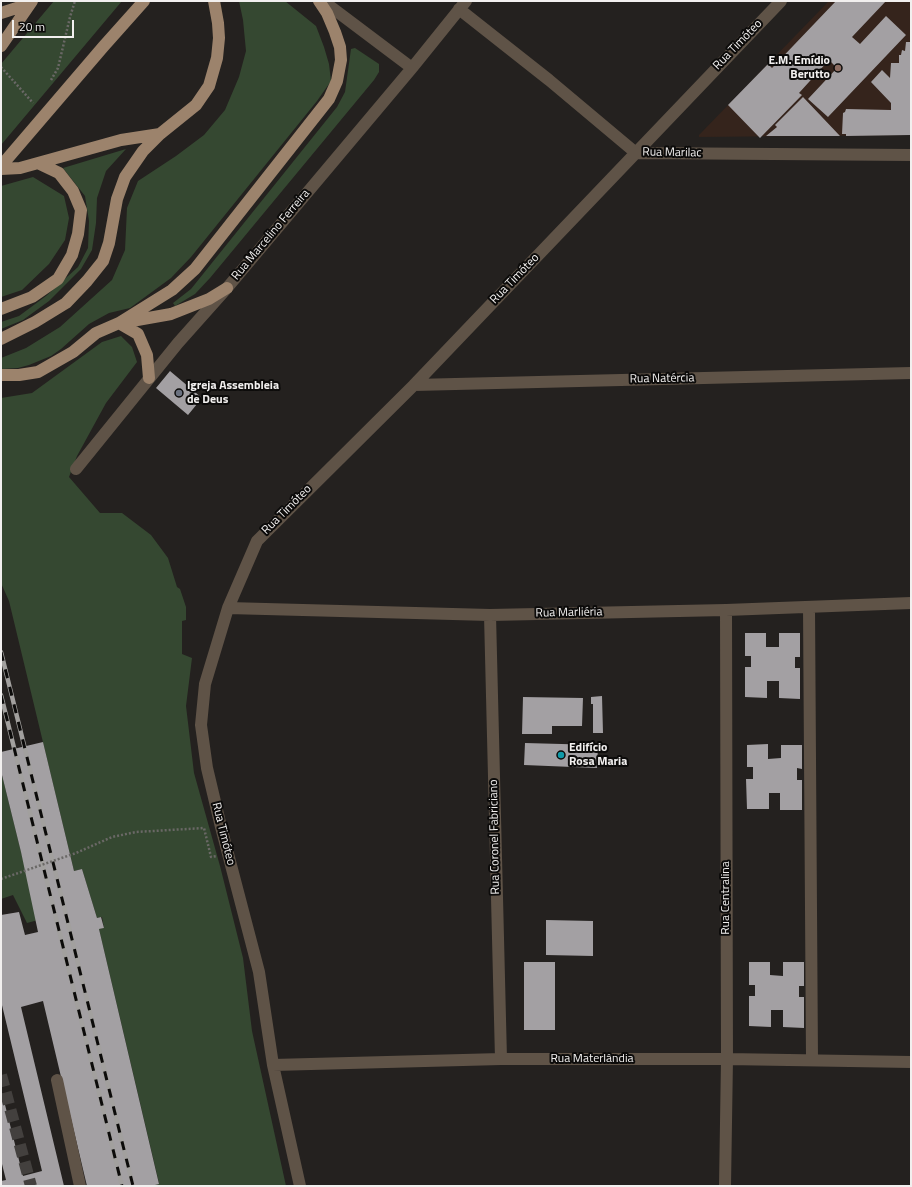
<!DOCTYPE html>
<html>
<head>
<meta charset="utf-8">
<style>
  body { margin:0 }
  #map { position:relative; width:912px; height:1187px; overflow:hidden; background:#24211f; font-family:"Titillium Web",sans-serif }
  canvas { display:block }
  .frame { position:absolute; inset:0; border:2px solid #f2f0ef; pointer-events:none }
  .scale { position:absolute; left:12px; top:20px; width:62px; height:18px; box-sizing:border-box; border:2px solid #f2f0ef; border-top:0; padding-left:5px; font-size:12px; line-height:14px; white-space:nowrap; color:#f2f0ef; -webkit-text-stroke:3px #0c0b0a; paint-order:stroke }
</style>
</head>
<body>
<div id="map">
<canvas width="912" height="1187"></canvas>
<div class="frame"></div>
<div class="scale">20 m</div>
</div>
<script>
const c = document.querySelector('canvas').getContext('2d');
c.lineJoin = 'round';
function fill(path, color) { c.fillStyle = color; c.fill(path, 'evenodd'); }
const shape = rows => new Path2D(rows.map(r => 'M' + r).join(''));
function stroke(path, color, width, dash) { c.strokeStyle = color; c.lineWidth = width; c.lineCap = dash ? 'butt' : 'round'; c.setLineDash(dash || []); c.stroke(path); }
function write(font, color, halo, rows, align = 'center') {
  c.font = font + ' "Titillium Web",sans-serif'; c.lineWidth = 4; c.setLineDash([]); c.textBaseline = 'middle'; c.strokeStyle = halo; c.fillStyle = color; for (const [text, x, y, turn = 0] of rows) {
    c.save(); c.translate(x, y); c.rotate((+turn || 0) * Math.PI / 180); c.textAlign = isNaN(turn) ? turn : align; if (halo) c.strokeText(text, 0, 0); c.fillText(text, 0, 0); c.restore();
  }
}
fill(shape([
  [829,1,911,1,911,135,699,137,699,135]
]), '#35241c');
fill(shape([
  [54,1,122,1,1,145,1,64],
  [239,1,285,1,316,26,324,47,329,64,331,81,317,101,191,257,171,278,130,308,109,313,89,324,61,349,51,356,29,365,18,368,1,369,1,358,26,348,60,327,112,280,125,250,127,208,138,181,176,156,204,135,225,110,239,77,246,51,243,20],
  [355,48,379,64,379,72,374,80,210,278,195,294,175,306,173,303,191,289,337,107,345,92,351,49],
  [126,149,106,171,97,198,96,223,92,250,81,269,49,301,23,320,1,329,1,322,19,316,46,296,78,267,88,248,89,221,85,196,63,168],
  [33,177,64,196,69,218,65,240,49,264,22,290,1,297,1,186],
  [121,336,132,347,137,362,106,403,77,456,69,477,100,513,122,513,151,535,168,558,177,587,180,589,186,607,186,620,182,621,182,654,192,658,186,706,194,773,220,866,243,958,252,1031,286,1186,151,1186,159,1183,99,929,104,928,102,917,97,918,82,869,74,871,9,601,1,583,1,398,32,393,102,342],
  [1,771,38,920,27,923,13,895,1,899]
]), '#354831');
fill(shape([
  [836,1,886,1,852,37,860,44,886,16,906,35,828,117,808,99,837,68,829,60,799,93,802,95,760,138,728,105,768,64,772,68],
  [906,42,911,42,911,135,846,136,846,134,842,134,843,113,845,112,846,109,891,110,891,103,871,82,882,70,890,78,891,63,899,63,899,55,901,55,902,50,905,51],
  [803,97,840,136,766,136,777,127,775,125],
  [170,371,202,398,188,415,156,388],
  [745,633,766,633,766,647,779,647,779,633,800,633,800,657,795,657,795,668,800,668,800,699,779,698,779,681,767,681,767,698,745,697,745,667,751,667,751,656,745,656],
  [602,696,603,733,593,733,593,704,591,704,591,697],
  [523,697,583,698,582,726,552,726,552,734,522,734],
  [43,742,74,871,82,869,97,918,101,917,104,928,99,929,159,1184,151,1186,87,1186,43,1001,21,1007,64,1186,1,1186,1,1181,6,1180,1,1160,1,1089,23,1176,42,1171,1,1001,1,915,19,912,25,935,38,932,21,852,1,771,1,752],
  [525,743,598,745,597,768,524,765],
  [768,744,768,759,781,758,781,745,802,745,802,769,797,768,797,780,802,780,802,810,780,810,780,793,769,793,769,809,747,809,746,779,753,779,753,767,747,767,747,745],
  [546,920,593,921,593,956,546,955],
  [524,962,555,962,555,1030,524,1030],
  [749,962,770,962,770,975,783,976,783,962,804,962,804,986,799,986,799,997,804,997,804,1028,783,1027,783,1010,771,1010,771,1027,749,1026,749,996,755,996,755,985,749,985]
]), '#a3a0a3');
stroke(shape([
  [1,1075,31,1186]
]), '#43403e', 12, [12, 6]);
stroke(shape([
  [1,67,33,103],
  [51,80,58,68,70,17,75,1]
]), '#6a6866', 2.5, [2, 2]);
stroke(shape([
  [323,1,412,68],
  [459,9,549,80,636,153,911,155],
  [414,385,911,373],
  [76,469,178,343,227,288,412,68,466,1],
  [809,607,812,1060],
  [228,608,490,615,726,610,911,603],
  [490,615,501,1059],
  [273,1065,501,1059,727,1059,911,1062],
  [57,1080,80,1186],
  [300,1186,273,1065,259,972,221,827,207,768,201,725,205,684,228,608,257,541,414,385,781,1],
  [725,1186,727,1059,726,610]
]), '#5f5347', 12);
stroke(shape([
  [1,13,29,4],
  [1,46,32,1],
  [38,163,121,140,160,134],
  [1,166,103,47,144,1],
  [1,169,20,168,38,163,59,173,73,191,81,210,78,234,72,255,58,279,32,297,1,309],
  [126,322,171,314,209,299,227,288],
  [119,323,138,334,147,355,149,378],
  [1,339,35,322,66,303,87,281,103,261,109,243,117,199,125,177,143,151,160,134,196,105,209,86,217,58,219,38,218,23,214,1],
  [1,375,19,375,38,372,73,352,96,333,119,323,172,290,195,269,329,99,337,81,341,60,340,47,335,32,327,13,319,1]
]), '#9c836c', 12);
const rail = shape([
  [1,652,133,1186],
  [1,695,122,1186]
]);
stroke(rail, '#a2a09e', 4.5);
stroke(rail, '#0c0b0a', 3, [9]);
stroke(shape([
  [1,879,76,853,112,837,136,832,204,828,211,857,217,856]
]), '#6a6866', 2.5, [2, 2]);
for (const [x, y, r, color] of [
  [838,68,4,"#8d6e63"],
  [179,393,4,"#6b7280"],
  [561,755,4,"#0f9aa8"]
]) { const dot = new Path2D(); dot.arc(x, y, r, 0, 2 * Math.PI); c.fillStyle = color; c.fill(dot); stroke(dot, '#0c0b0a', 1.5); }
write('12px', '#f2f0ef', '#0c0b0a', [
  ["Rua Timóteo",738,45,-46],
  ["Rua Marilac",672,153,1],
  ["Rua Marcelino Ferreira",271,235,-50],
  ["Rua Timóteo",515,279,-46],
  ["Rua Natércia",662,379,-1],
  ["Rua Timóteo",287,510,-45],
  ["Rua Marliéria",569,613,-1],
  ["Rua Timóteo",223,834,76],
  ["Rua Coronel Fabriciano",495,837,-91],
  ["Rua Centralina",726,898,-90],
  ["Rua Materlândia",592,1059]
]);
write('bold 12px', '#f2f0ef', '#0c0b0a', [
  ["E.M. Emídio",830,61,"right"],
  ["Berutto",830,75,"right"],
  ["Igreja Assembleia",187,386],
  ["de Deus",187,400],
  ["Edifício",569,748],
  ["Rosa Maria",569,762]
], 'left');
</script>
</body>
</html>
